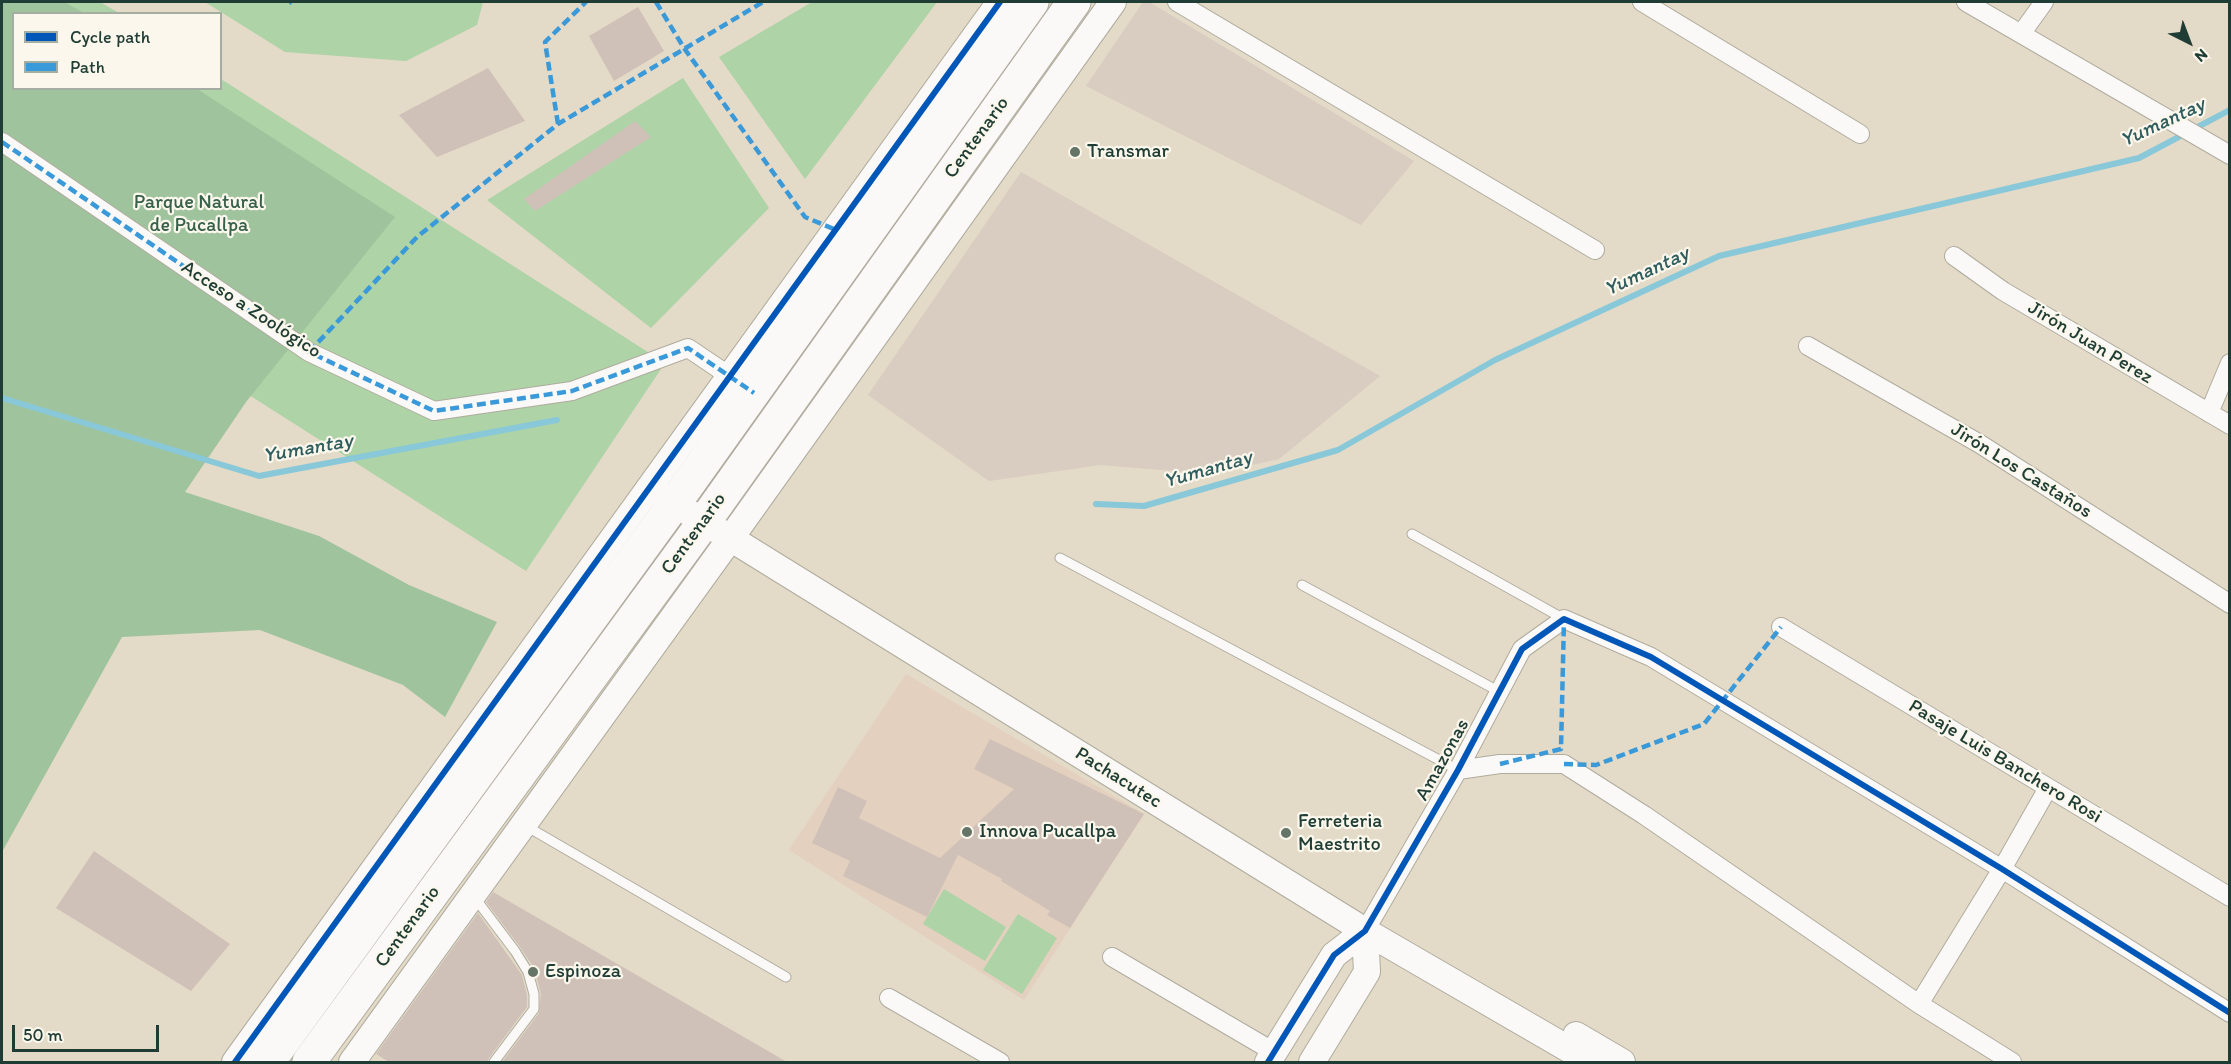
<!DOCTYPE html>
<html>
<head>
<meta charset="utf-8">
<style>
  body { margin:0 }
  #map { position:relative; width:2231px; height:1064px; overflow:hidden; background:#e3dac7; font-family:Itim,sans-serif }
  canvas { display:block }
  .frame { position:absolute; inset:0; border:3px solid #1f3d34; pointer-events:none }
  .legend { position:absolute; left:12px; top:12px; width:210px; height:78px; box-sizing:border-box; background:#fbf7ec; border:2px solid #a3ada2; margin:0; padding:8px 10px; list-style:none; font-size:18px; color:#1f3d34 }
  .legend li { display:flex; align-items:center; gap:12px; height:30px }
  .legend b { width:30px; border:2px solid #a3ada2 }
  .north { position:absolute; left:2159px; top:12px; width:60px; height:60px; -webkit-text-stroke:4px #fbf7ec; paint-order:stroke; rotate:138deg; font-size:16px; font-weight:700; line-height:24px; text-align:center; color:#1f3d34 }
  .north::after { content:''; display:block; margin:auto; width:21px; height:27px; background:#1f3d34; clip-path:polygon(50% 0,100% 100%,50% 72%,0 100%) }
  .scale { position:absolute; left:12px; top:1025px; width:147px; height:27px; box-sizing:border-box; border:3px solid #1f3d34; border-top:0; padding-left:8px; font-size:18px; line-height:21px; white-space:nowrap; color:#1f3d34; -webkit-text-stroke:4px #fbf7ec; paint-order:stroke }
</style>
</head>
<body>
<div id="map">
<canvas width="2231" height="1064"></canvas>
<div class="frame"></div>
<ul class="legend">
<li><b style="height:8px;background:#0057b8"></b>Cycle path</li>
<li><b style="height:8px;background:#3a99d8"></b>Path</li>
</ul>
<div class="north">N</div>
<div class="scale">50 m</div>
</div>
<script>
const c = document.querySelector('canvas').getContext('2d');
c.lineJoin = 'round';
function fill(path, color) { c.fillStyle = color; c.fill(path, 'evenodd'); }
const shape = rows => new Path2D(rows.map(r => 'M' + r).join(''));
function stroke(path, color, width, dash) { c.strokeStyle = color; c.lineWidth = width; c.lineCap = dash ? 'butt' : 'round'; c.setLineDash(dash || []); c.stroke(path); }
function write(font, color, halo, rows, align = 'center') {
  c.font = font + ' Itim,sans-serif'; c.lineWidth = 4.5; c.setLineDash([]); c.textBaseline = 'middle'; c.strokeStyle = halo; c.fillStyle = color; for (const [text, x, y, turn = 0] of rows) {
    c.save(); c.translate(x, y); c.rotate((+turn || 0) * Math.PI / 180); c.textAlign = isNaN(turn) ? turn : align; if (halo) c.strokeText(text, 0, 0); c.fillText(text, 0, 0); c.restore();
  }
}
fill(shape([
  [906,674,1144,814,1024,1000,789,850]
]), '#e4d0be');
fill(shape([
  [1143,2,1149,2,1414,161,1361,225,1086,86],
  [1021,172,1380,376,1279,459,1212,474,1100,465,989,481,868,395]
]), '#d9ccc1');
fill(shape([
  [2,2,100,2,119,13,14,14,14,88,220,88,221,79,665,363,526,571,2,238],
  [205,2,483,2,477,25,406,61,285,52],
  [812,2,937,2,805,179,719,57],
  [683,78,769,208,651,328,487,200],
  [944,889,1006,927,985,961,923,924],
  [1018,914,1057,938,1022,994,983,970]
]), '#add3a7');
fill(shape([
  [2,2,64,2,84,13,14,14,14,88,197,89,395,217,246,402,185,492,319,536,409,585,497,622,445,717,403,685,260,630,122,637,2,852]
]), '#9fc39c');
stroke(shape([
  [2,398,259,476,557,420],
  [1096,504,1144,506,1338,450,1495,360,1719,256,2139,158,2230,110]
]), '#89c8d9', 6);
fill(shape([
  [638,7,664,51,614,81,589,36],
  [488,68,525,121,437,157,399,115],
  [635,121,651,137,535,211,524,199],
  [990,739,1144,814,1070,928,1047,915,1050,911,1001,881,1002,879,958,855,927,917,843,876,850,861,812,843,838,787,867,801,859,818,940,858,1014,789,974,769],
  [94,851,230,944,191,991,56,908],
  [493,892,787,1062,502,1062,539,1013,541,994,534,968,520,947,486,902],
  [478,913,522,975,527,995,527,1007,489,1058,487,1062,389,1062,376,1054]
]), '#d0c1b8');
const lane = shape([
  [1412,534,1564,619],
  [1060,558,1458,770],
  [1302,585,1500,692],
  [526,826,786,977],
  [475,898,515,951,528,972,534,994,534,1009,494,1062]
]);
const street = shape([
  [1177,2,1595,250],
  [1642,2,1860,134],
  [1966,2,2230,155],
  [2021,34,2044,2],
  [2,142,309,352,434,411,572,391,688,348,740,383],
  [1954,256,2003,291,2230,425],
  [1808,346,1980,444,2230,604],
  [2209,413,2230,363],
  [1781,627,2230,897],
  [1458,770,1500,764,1564,764,1644,815,1919,1004,2012,1062],
  [1365,931,1458,770,1522,649,1564,619,1651,657,2002,869,2230,1013],
  [1112,957,1274,1052],
  [889,998,1000,1062],
  [1919,1004,2002,869,2048,788]
]);
const secondary = shape([
  [659,494,1365,931,1591,1062],
  [1576,1035,1622,1062],
  [235,1062,1000,2],
  [352,1062,740,525,1113,2],
  [1268,1062,1334,955,1365,931],
  [1312,1062,1367,972,1365,931]
]);
const highway = shape([
  [268,1062,674,504,1032,2],
  [309,1062,704,522,1074,2]
]);
stroke(lane, '#afac9f', 11);
stroke(street, '#afac9f', 20);
stroke(secondary, '#afac9f', 28);
stroke(highway, '#afac9f', 35);
stroke(lane, '#fbf9f7', 9);
stroke(street, '#fbf9f7', 18);
stroke(secondary, '#fbf9f7', 26);
stroke(highway, '#fbf9f7', 33);
stroke(shape([
  [656,2,684,48,805,217,836,230],
  [289,3,291,2],
  [558,124,545,42,586,2],
  [2,142,309,352,434,411,572,391,688,348,754,393],
  [309,352,417,237,558,124,763,2],
  [1500,764,1561,749,1564,619],
  [1564,764,1596,765,1704,724,1781,627]
]), '#3a99d8', 4.5, [9, 4.5]);
stroke(shape([
  [235,1062,1000,2],
  [1268,1062,1334,955,1365,931,1458,770,1522,649,1564,619,1651,657,2002,869,2230,1013]
]), '#0057b8', 6);
for (const [x, y, r, color] of [
  [1075,152,6,"#647467"],
  [967,832,6,"#647467"],
  [1286,833,6,"#647467"],
  [533,972,6,"#647467"]
]) { const dot = new Path2D(); dot.arc(x, y, r, 0, 2 * Math.PI); c.fillStyle = color; c.fill(dot); stroke(dot, '#fbf7ec', 2); }
write('20px', '#1f3d34', '#fbf7ec', [
  ["Centenario",977,138,-54],
  ["Acceso a Zoológico",251,310,33],
  ["Jirón Juan Perez",2090,343,31],
  ["Jirón Los Castaños",2021,471,32],
  ["Centenario",694,534,-54],
  ["Amazonas",1443,760,-61],
  ["Pasaje Luis Banchero Rosi",2005,762,31],
  ["Pachacutec",1118,778,32],
  ["Centenario",408,927,-54]
]);
write('20px', '#1f3d34', '#fbf7ec', [
  ["Transmar",1087,152],
  ["Ferreteria",1298,822],
  ["Maestrito",1298,845],
  ["Innova Pucallpa",979,832],
  ["Espinoza",545,972]
], 'left');
write('20px', '#37614a', '#fbf7ec', [
  ["Parque Natural",199,203],
  ["de Pucallpa",199,226]
]);
write('italic 21px', '#305e5f', '#fbf7ec', [
  ["Yumantay",2163,123,-25],
  ["Yumantay",1647,272,-25],
  ["Yumantay",308,449,-10],
  ["Yumantay",1208,470,-16]
]);
</script>
</body>
</html>
